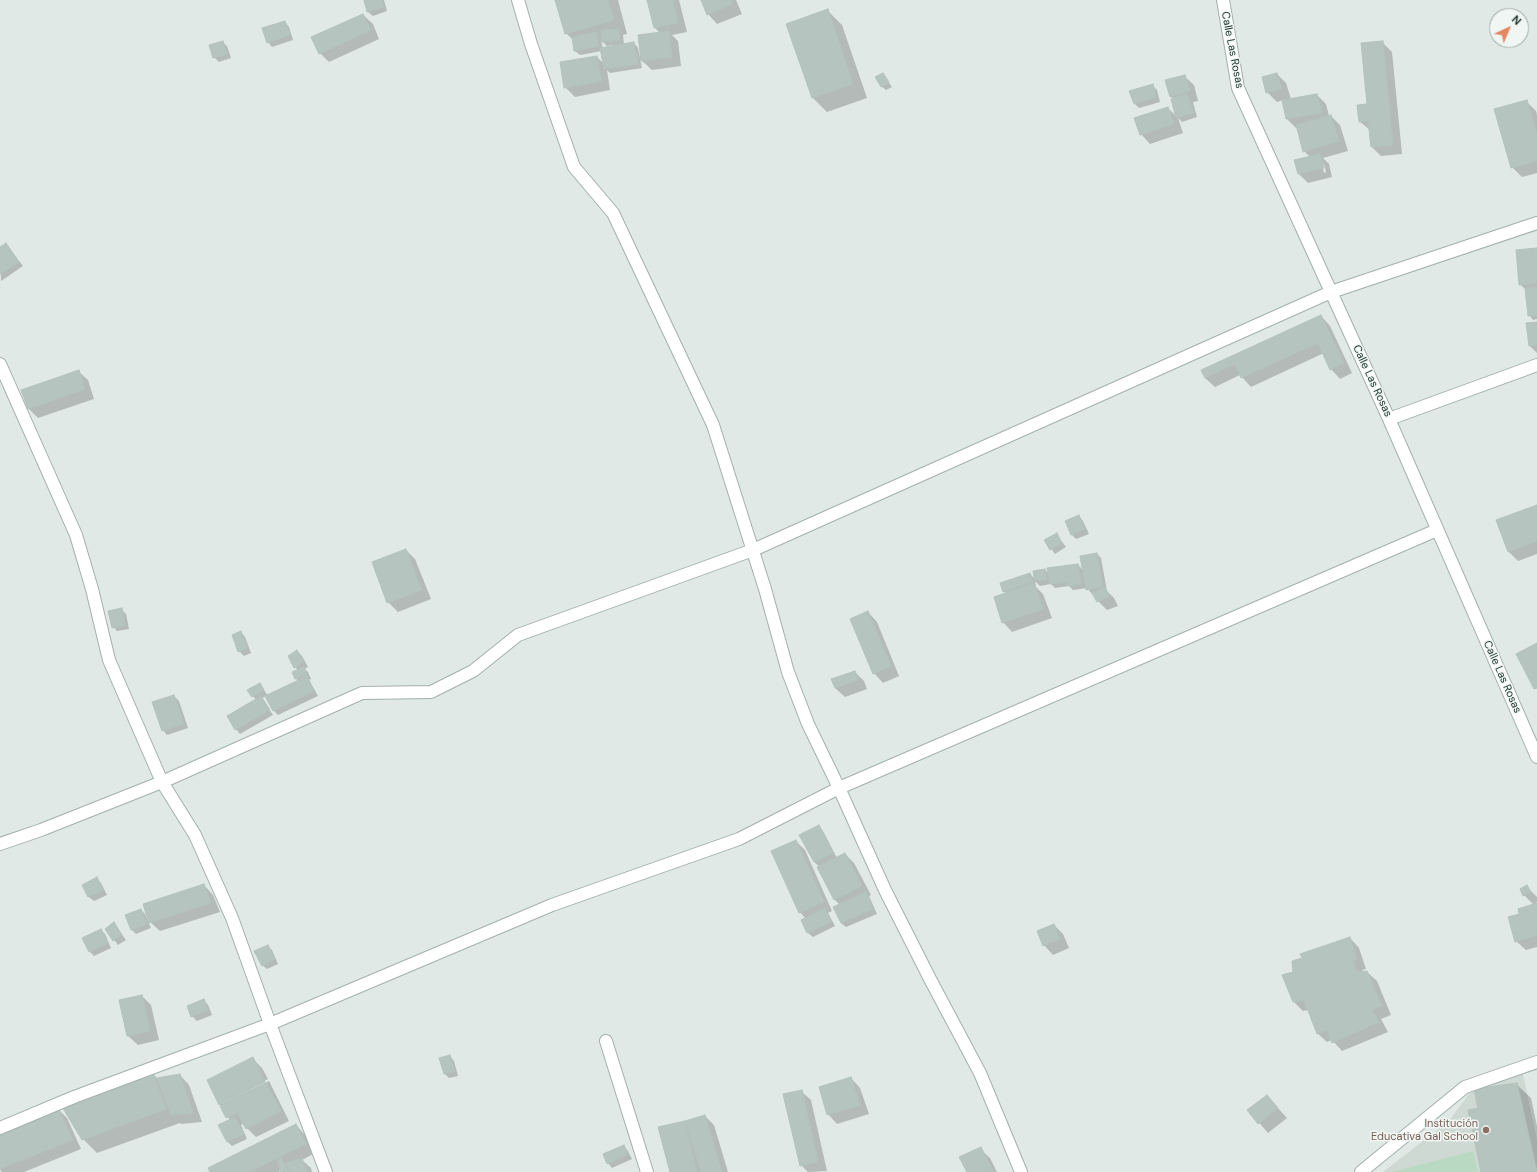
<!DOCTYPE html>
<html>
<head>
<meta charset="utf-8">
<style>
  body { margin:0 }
  #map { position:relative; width:1537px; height:1172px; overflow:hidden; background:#e0e9e5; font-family:"DM Sans",sans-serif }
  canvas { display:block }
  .north { position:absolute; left:1489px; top:8px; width:40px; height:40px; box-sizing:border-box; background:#f0f6f3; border:1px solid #9eaaa6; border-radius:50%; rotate:44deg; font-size:11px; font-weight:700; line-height:16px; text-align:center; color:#223833 }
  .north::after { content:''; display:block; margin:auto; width:14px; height:18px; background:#e58662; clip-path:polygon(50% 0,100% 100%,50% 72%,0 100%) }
</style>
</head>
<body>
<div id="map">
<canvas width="1537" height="1172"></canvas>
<div class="north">N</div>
</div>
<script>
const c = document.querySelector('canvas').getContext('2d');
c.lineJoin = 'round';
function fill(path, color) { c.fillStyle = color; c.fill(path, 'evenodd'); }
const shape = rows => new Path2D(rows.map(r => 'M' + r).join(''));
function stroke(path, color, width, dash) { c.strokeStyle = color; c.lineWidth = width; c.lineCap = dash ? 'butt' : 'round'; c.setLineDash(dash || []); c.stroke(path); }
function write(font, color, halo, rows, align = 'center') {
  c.font = font + ' "DM Sans",sans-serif'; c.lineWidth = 3; c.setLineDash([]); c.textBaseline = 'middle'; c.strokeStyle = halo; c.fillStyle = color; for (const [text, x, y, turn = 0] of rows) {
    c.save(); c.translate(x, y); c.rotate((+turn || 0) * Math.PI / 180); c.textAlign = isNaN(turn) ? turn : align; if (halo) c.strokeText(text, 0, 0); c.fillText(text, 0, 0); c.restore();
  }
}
fill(shape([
  [1523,1074,1537,1140,1537,1172,1383,1172,1449,1121,1474,1087]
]), '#ced9d4');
fill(shape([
  [1473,1151,1478,1172,1392,1172]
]), '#bad9c3');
fill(shape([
  [365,0,384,0,387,11,373,16,368,12],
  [556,0,618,0,627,34,623,35,624,45,634,43,638,48,640,58,642,58,660,33,655,28,648,0,679,0,687,32,672,35,678,41,681,66,652,70,640,59,642,68,610,73,607,70,610,90,575,97,565,87,597,57,604,64,602,51,580,55,575,51,574,41,566,33],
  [601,40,607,46,613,45,613,47,603,49],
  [702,0,736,0,742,14,717,24,708,14],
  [828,11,842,25,867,98,827,112,813,98],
  [363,15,373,24,379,39,329,62,320,53],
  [285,22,289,27,293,40,272,47,268,42],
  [222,42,227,46,231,58,219,62,214,57],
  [1382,42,1392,52,1402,154,1381,156,1372,147,1370,130,1359,121,1368,105],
  [883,74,892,87,886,90,881,86],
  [1277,74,1286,83,1291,99,1317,95,1326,104,1329,116,1331,116,1340,125,1348,151,1323,158,1329,164,1332,177,1308,183,1298,173,1310,157,1304,151,1298,128,1296,128,1287,119,1283,100,1277,102,1267,92],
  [1322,164,1324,164,1326,172,1324,173],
  [1184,76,1194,85,1198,101,1193,102,1197,117,1182,122,1178,118,1183,133,1150,144,1141,134,1168,108,1177,117,1173,99,1171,96],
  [1152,85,1157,90,1160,102,1139,108,1135,104],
  [1526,101,1536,111,1537,115,1537,173,1522,177,1512,167],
  [6,244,23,266,1,281,0,248],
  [1537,250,1537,319,1533,320,1529,315,1527,291,1520,284],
  [1321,316,1330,326,1352,373,1340,379,1331,369,1324,353,1251,387,1240,375,1215,387,1205,378],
  [1537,323,1537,353,1530,346],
  [78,371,88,380,94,399,38,418,29,409],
  [1537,506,1537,554,1518,561,1508,551],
  [1079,516,1083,521,1089,534,1076,539,1072,535],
  [1056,534,1066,547,1055,554,1046,541],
  [406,550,415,559,431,599,398,612,388,602],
  [1097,554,1101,558,1107,591,1114,598,1118,606,1107,610,1098,601,1094,593,1092,594,1087,588,1073,590,1069,586,1055,588,1051,584,1040,586,1035,581,1036,587,1043,594,1052,618,1012,632,1003,622,1006,594,1001,584,1030,574,1035,579,1045,570,1049,574,1078,565,1084,571],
  [121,609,126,614,129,629,117,631,113,627],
  [868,612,877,622,899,676,883,683,874,673],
  [241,632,245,637,251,653,244,656,239,651,233,635],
  [297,651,302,656,308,667,304,669,308,672,311,679,309,680,318,696,278,715,274,711,266,696,262,698,273,715,240,734,236,729,256,700,249,691,260,684,268,696,299,681,296,679,298,670,295,667],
  [855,672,864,681,867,689,845,697,835,688],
  [174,696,179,701,188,728,167,735,163,730],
  [818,826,823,831,837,858,845,854,854,863,871,895,869,896,877,914,846,927,841,923,835,907,840,905,835,900,818,868,820,867,814,862],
  [796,841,805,850,832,911,828,913,835,926,813,937,808,933,802,921,806,919,800,912],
  [97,879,101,883,107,895,94,901,89,897,84,885],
  [204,885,213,895,220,912,160,931,149,921],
  [1527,887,1537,897,1537,902,1534,904,1537,904,1537,947,1526,950,1516,941,1534,905,1524,895],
  [141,910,145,914,151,928,136,934,132,930],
  [114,924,126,940,118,945,106,929],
  [1054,925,1063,934,1069,948,1053,955,1044,945],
  [101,930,105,934,111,948,94,956,90,952],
  [1350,938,1359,948,1366,969,1362,970,1363,972,1367,972,1377,981,1391,1015,1381,1019,1388,1032,1342,1051,1332,1040,1327,1042,1317,1033,1308,1010,1303,1011,1294,1002,1294,973],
  [267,946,272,950,278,964,267,969,262,965],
  [142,996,151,1005,159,1040,138,1045,128,1036,120,1000],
  [204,1000,208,1005,212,1015,197,1021,192,1016],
  [450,1056,454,1061,458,1076,449,1078,444,1073],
  [253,1059,262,1068,268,1079,222,1102,222,1104,269,1081,289,1121,256,1137,247,1128,244,1123,241,1125,247,1139,232,1146,228,1142,219,1125,230,1120,220,1104],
  [152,1073,158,1079,180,1075,189,1085,202,1122,181,1124,180,1123,97,1153,83,1139],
  [851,1078,860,1088,869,1114,837,1124,828,1114],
  [1516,1084,1531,1098,1537,1126,1537,1172,1482,1172,1479,1108],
  [801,1091,811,1100,827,1171,808,1172,801,1165],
  [1267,1096,1287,1118,1268,1133,1249,1111],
  [58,1109,67,1118,81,1149,24,1172,2,1172,0,1170,0,1132],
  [705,1116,714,1125,728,1172,671,1172,659,1128],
  [296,1125,305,1135,315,1153,302,1160,311,1168,312,1172,282,1172,281,1170,279,1171,280,1172,212,1172],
  [624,1146,628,1151,632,1159,612,1168,608,1163],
  [980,1149,990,1158,997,1172,968,1172]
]), '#0003');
const building = shape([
  [364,0,381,0,384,7,367,12,364,0],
  [555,0,608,0,614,20,565,34,555,0],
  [647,0,673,0,678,23,654,28,647,0],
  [701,0,731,0,733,4,707,15,701,0],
  [828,9,853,84,812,98,786,24,828,9],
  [363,14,371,30,319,54,311,37,363,14],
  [285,21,290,35,267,43,262,28,285,21],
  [619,29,620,40,602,42,601,30,619,29],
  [669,31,672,57,641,61,638,35,669,31],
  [596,32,599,46,574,51,572,37,596,32],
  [223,41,227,54,213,58,209,45,223,41],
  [1383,41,1393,145,1371,147,1368,121,1359,122,1357,105,1367,104,1361,43,1383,41],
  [634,42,638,64,604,69,600,48,634,42],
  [597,56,602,81,564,88,560,62,597,56],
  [883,73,889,82,881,87,875,77,883,73],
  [1277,73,1282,89,1266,93,1262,77,1277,73],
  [1185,75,1190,91,1170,97,1165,80,1185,75],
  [1153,84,1156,97,1134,104,1129,91,1153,84],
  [1187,94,1194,113,1176,118,1171,99,1187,94],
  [1317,94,1322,113,1286,119,1282,100,1317,94],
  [1527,100,1537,135,1537,161,1511,168,1494,109,1527,100],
  [1168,107,1174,124,1140,135,1134,118,1168,107],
  [1331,115,1339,141,1303,152,1296,125,1331,115],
  [1320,154,1324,168,1298,174,1294,160,1320,154],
  [6,243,19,262,0,274,0,247,6,243],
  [1537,248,1537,283,1519,285,1516,250,1537,248],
  [1537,287,1537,315,1528,316,1525,288,1537,287],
  [1321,315,1344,363,1330,370,1318,343,1241,378,1235,364,1205,378,1201,370,1321,315],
  [1537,322,1537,345,1529,346,1526,323,1537,322],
  [79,370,85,389,28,409,21,390,79,370],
  [1537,505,1537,541,1508,552,1496,520,1537,505],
  [1079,515,1085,529,1071,535,1065,521,1079,515],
  [1057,533,1062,543,1050,550,1044,540,1057,533],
  [406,549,422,590,387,603,372,562,406,549],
  [1097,553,1103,587,1086,590,1080,556,1097,553],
  [1078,564,1081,584,1068,586,1067,582,1050,584,1047,568,1078,564],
  [1045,569,1047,580,1035,582,1033,571,1045,569],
  [1030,573,1033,582,1003,592,1000,583,1030,573],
  [1034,583,1043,609,1002,623,994,597,1034,583],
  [1105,587,1109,596,1097,602,1092,593,1105,587],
  [122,608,125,625,112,628,108,611,122,608],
  [868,611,891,666,873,674,850,619,868,611],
  [241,631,247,648,238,652,232,635,241,631],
  [1537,643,1537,688,1534,689,1516,654,1537,643],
  [297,650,304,662,294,668,288,656,297,650],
  [304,667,307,674,295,679,292,672,304,667],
  [855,671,858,680,835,688,831,679,855,671],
  [307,676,314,691,273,711,265,696,307,676],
  [260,683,264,690,252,697,247,690,260,683],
  [174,695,184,724,162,731,152,702,174,695],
  [261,696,270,710,235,730,227,716,261,696],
  [819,825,833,853,814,862,799,835,819,825],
  [796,840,824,902,799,913,771,851,796,840],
  [845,853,862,886,834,900,817,867,845,853],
  [97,877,103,890,88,897,82,885,97,877],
  [204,884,211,903,149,923,143,904,204,884],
  [1527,885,1531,892,1523,896,1520,889,1527,885],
  [866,892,873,909,841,923,833,907,866,892],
  [1537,903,1537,935,1515,942,1508,917,1519,914,1518,909,1537,903],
  [825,908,831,922,807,933,801,920,825,908],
  [141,909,147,924,131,930,125,915,141,909],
  [114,922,122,935,113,941,105,929,114,922],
  [1054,924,1060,939,1043,946,1037,931,1054,924],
  [101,929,108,943,89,952,82,938,101,929],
  [1350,937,1357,959,1353,961,1357,972,1367,971,1382,1006,1372,1009,1379,1022,1332,1043,1327,1030,1317,1034,1304,1000,1293,1002,1282,975,1293,972,1292,961,1302,958,1300,954,1350,937],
  [268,945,275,959,262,966,254,951,268,945],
  [142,995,150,1031,127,1036,119,1000,142,995],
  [204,999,208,1010,191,1017,187,1006,204,999],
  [450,1055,455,1071,444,1074,439,1058,450,1055],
  [253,1057,265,1082,219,1105,207,1080,253,1057],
  [153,1072,166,1109,82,1140,61,1105,153,1072],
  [180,1074,193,1113,171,1115,157,1078,180,1074],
  [851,1077,860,1105,827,1115,819,1087,851,1077],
  [266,1083,281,1111,246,1129,237,1113,226,1118,220,1106,266,1083],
  [1517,1083,1537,1172,1481,1172,1468,1110,1478,1108,1474,1089,1517,1083],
  [802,1090,818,1162,800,1166,783,1094,802,1090],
  [1267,1095,1278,1108,1258,1124,1247,1110,1267,1095],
  [58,1108,73,1140,0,1169,0,1131,58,1108],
  [705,1115,722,1172,701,1172,685,1121,705,1115],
  [235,1117,244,1134,227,1142,218,1125,235,1117],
  [685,1121,697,1172,670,1172,658,1127,685,1121],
  [296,1124,306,1144,249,1172,210,1172,208,1168,296,1124],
  [624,1145,628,1154,607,1164,603,1154,624,1145],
  [981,1147,993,1172,967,1172,959,1157,981,1147],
  [282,1158,288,1172,281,1172,277,1160,282,1158],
  [302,1158,307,1172,289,1172,286,1163,302,1158]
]);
fill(building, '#b5c4be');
stroke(building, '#b3c2bc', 1);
const street = shape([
  [518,0,531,44,574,167,613,213,713,425,765,589,788,672,808,724,839,788,1437,530],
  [1223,0,1238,88,1389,419,1537,757],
  [0,364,76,535,92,589,109,660,162,782,195,835,232,918,270,1024,326,1172],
  [1389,419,1537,365],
  [0,844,41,830,162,782,362,693,431,692,473,671,518,635,753,550,1331,292,1537,223],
  [606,1041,647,1172],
  [0,1128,74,1097,270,1024,552,905,739,839,839,788,885,890,930,979,980,1073,1021,1172],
  [1361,1172,1465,1087,1537,1062]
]);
stroke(street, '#a3b0ac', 14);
stroke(street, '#fff', 12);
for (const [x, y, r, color] of [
  [1486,1130,4,"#8d6e63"]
]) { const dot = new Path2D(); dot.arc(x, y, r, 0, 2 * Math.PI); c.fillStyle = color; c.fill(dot); stroke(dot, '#f0f6f3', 1.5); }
write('11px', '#223833', '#f0f6f3', [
  ["Calle Las Rosas",1232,50,79],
  ["Calle Las Rosas",1372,381,65],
  ["Calle Las Rosas",1502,677,66]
]);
write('11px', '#785e54', '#f0f6f3', [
  ["Institución",1478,1124],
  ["Educativa Gal School",1478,1137]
], 'right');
</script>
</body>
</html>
